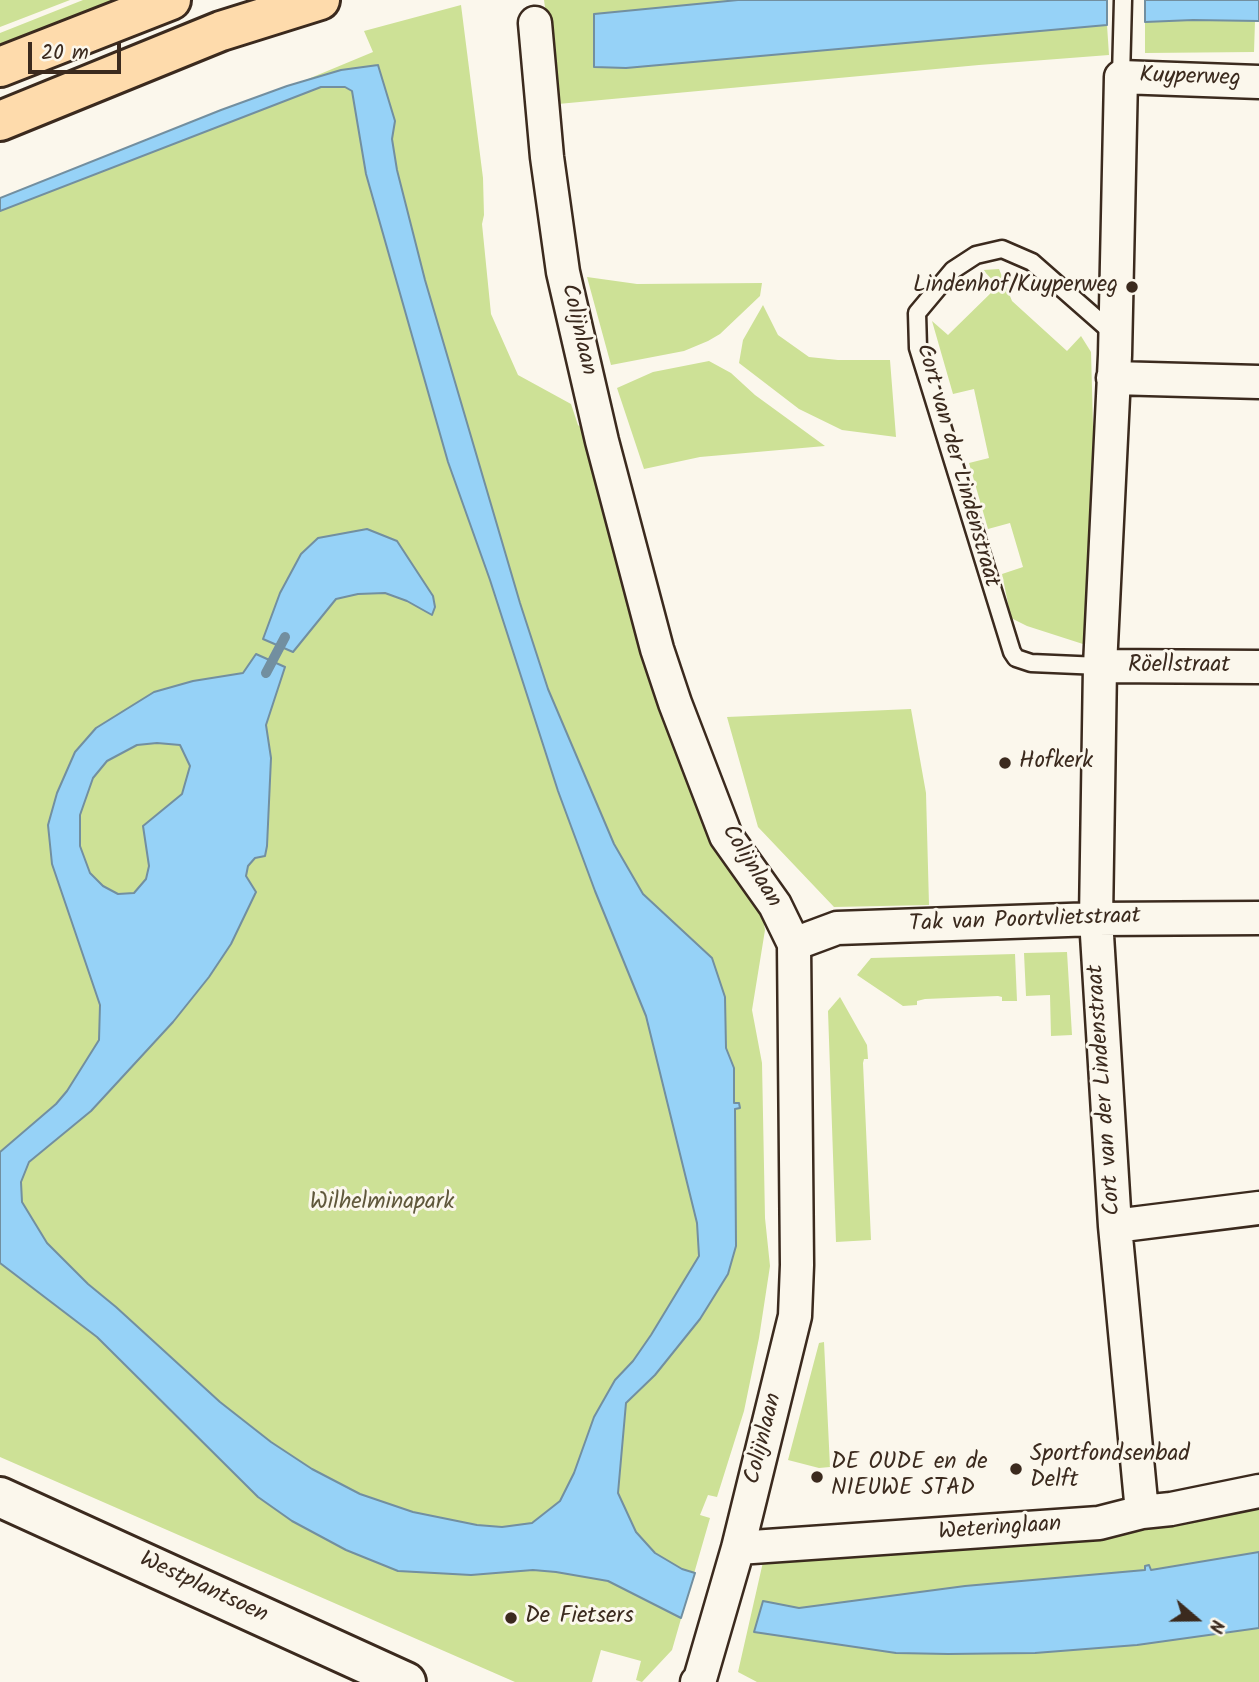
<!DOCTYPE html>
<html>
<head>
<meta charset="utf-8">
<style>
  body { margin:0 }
  #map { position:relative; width:1259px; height:1682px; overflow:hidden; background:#fbf7ec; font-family:Kalam,sans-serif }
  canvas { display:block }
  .north { position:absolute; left:1161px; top:1584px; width:70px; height:70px; -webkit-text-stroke:5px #fbf7ec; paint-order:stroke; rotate:110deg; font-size:19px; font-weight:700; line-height:28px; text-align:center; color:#3b2a1e }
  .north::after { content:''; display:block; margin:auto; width:24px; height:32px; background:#3b2a1e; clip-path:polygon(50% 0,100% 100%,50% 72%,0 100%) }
  .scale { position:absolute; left:28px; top:42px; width:93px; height:32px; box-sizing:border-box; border:4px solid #3b2a1e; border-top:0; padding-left:9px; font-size:21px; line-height:24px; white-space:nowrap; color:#3b2a1e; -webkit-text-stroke:5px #fbf7ec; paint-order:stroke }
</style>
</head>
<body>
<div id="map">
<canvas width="1259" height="1682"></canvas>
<div class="north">N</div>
<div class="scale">20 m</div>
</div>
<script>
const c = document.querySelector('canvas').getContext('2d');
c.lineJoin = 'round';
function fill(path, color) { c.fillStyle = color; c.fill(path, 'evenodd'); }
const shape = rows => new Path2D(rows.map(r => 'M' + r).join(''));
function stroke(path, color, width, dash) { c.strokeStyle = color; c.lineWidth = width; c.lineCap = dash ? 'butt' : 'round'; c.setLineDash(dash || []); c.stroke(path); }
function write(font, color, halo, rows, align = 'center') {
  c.font = font + ' Kalam,sans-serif'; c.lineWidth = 6; c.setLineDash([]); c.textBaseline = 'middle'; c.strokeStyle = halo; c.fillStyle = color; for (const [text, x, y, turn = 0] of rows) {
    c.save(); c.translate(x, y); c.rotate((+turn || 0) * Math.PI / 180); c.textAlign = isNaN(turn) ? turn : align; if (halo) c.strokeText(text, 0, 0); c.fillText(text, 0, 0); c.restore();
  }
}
fill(shape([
  [0,0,70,0,0,27],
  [83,0,127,0,0,49,0,33],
  [544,0,738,0,595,14,594,67,626,68,1107,25,1109,55,979,65,558,104],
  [461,5,483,178,484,215,482,224,491,314,518,375,571,404,578,425,586,432,761,908,765,930,752,1010,762,1063,765,1218,770,1266,759,1338,744,1411,717,1497,708,1495,700,1515,710,1518,672,1650,642,1682,636,1680,641,1661,601,1650,592,1682,515,1682,0,1457,0,207,373,52,364,31],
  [1193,20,1255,21,1254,52,1145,53,1145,22],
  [999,269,1012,301,1067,351,1081,336,1091,352,1094,462,1086,645,1027,626,1011,618,1002,574,1023,567,1010,523,988,529,969,463,989,458,974,389,953,394,932,321,948,335,998,286,983,270],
  [587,277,637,284,762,283,760,296,720,334,708,341,684,351,611,365],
  [763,305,778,335,809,357,838,360,890,360,896,437,842,430,799,409,739,363,743,340],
  [709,361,731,373,755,395,825,446,700,457,644,469,617,388,653,372],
  [911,709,926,793,929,905,834,907,758,827,727,717],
  [1067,952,1072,1035,1051,1036,1050,995,1026,996,1024,953],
  [1015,954,1017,1001,1002,1001,1002,997,998,996,925,999,917,1001,917,1005,903,1006,857,975,871,958],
  [840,997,867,1045,868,1059,864,1059,863,1063,871,1240,836,1242,828,1011],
  [824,1342,830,1467,819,1468,788,1460,819,1343],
  [1259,1503,1259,1552,1150,1570,1149,1566,1145,1566,1145,1570,965,1586,799,1608,763,1601,754,1632,896,1653,948,1654,1035,1653,1137,1645,1259,1628,1259,1682,757,1682,738,1672,763,1562]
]), '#cde196');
const water = shape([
  [738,0,1107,0,1107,25,626,68,594,67,594,14,738,0],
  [1145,0,1259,0,1259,21,1193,20,1145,22,1145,0],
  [378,65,395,121,392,139,397,170,425,280,520,603,548,689,614,844,643,894,712,958,725,997,726,1048,734,1068,734,1103,739,1103,740,1108,735,1109,736,1246,728,1274,700,1319,655,1375,626,1403,618,1493,636,1532,655,1553,682,1569,695,1573,681,1618,608,1581,556,1572,533,1570,471,1575,398,1571,346,1550,292,1521,258,1497,97,1337,0,1263,0,1152,56,1104,67,1091,99,1040,100,1005,52,864,48,825,57,793,75,752,96,728,154,692,193,681,243,673,256,654,285,667,266,725,271,758,267,846,265,856,255,858,248,866,246,876,256,892,231,944,209,977,173,1022,91,1111,29,1162,21,1182,22,1202,47,1243,88,1284,116,1307,220,1402,271,1442,312,1469,360,1494,413,1512,477,1525,502,1527,532,1523,560,1501,574,1473,594,1417,615,1380,633,1361,651,1335,699,1256,697,1223,646,1016,595,891,558,791,490,580,448,462,366,174,352,91,345,87,321,87,0,211,0,198,221,110,287,86,341,70,378,65],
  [157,743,180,745,190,766,182,794,143,826,149,866,146,879,134,893,118,894,103,886,90,873,80,846,80,815,93,778,107,761,137,745,157,743],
  [367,529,397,541,433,596,435,607,432,615,407,601,385,593,358,594,336,599,293,652,263,639,280,593,301,554,318,538,367,529],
  [1259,1552,1259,1628,1137,1645,1035,1653,948,1654,896,1653,754,1632,763,1601,799,1608,965,1586,1145,1570,1145,1566,1149,1565,1151,1570,1259,1552]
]);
fill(water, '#96d2f7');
stroke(water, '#728fa0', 2);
stroke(shape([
  [266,673,285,637]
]), '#728fa0', 10);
const lane = shape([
  [1121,77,1123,0],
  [1100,666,1031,663,1016,658,1012,652,918,348,917,313,953,270,976,255,1002,249,1032,262,1114,334]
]);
const street = shape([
  [535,23,547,157,563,272,602,441,657,649,675,703,726,836,775,905,794,944,797,1265,795,1316,738,1548,700,1679,697,1682],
  [1113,378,1259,382],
  [1100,666,1259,667],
  [794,944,837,928,1096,919,1259,918],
  [1115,1226,1259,1208],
  [1142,1512,1115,1226,1096,919,1100,666,1115,355,1121,77,1259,82],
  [738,1548,1099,1523,1142,1512,1171,1509,1259,1491]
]);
const secondary = shape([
  [0,1497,406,1682]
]);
const primary = shape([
  [0,67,171,0],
  [0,121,221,31,320,0]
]);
stroke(lane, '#3b2a1e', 21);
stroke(street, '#3b2a1e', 37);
stroke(secondary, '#3b2a1e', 44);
stroke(primary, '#3b2a1e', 44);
stroke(lane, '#fbf7ec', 16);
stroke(street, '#fbf7ec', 32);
stroke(secondary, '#fbf7ec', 38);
stroke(primary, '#fedbac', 38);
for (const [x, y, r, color] of [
  [1132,287,7,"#3b2a1e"],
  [1005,763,7,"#3b2a1e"],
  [1016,1469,7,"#3b2a1e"],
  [817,1477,7,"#3b2a1e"],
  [511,1618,7,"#3b2a1e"]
]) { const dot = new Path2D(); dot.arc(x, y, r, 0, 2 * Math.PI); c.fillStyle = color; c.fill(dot); stroke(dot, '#fbf7ec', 2.5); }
write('23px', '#3b2a1e', '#fbf7ec', [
  ["Kuyperweg",1190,79,2],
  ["Colijnlaan",577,330,77],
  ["Cort van der Lindenstraat",956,466,74],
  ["Röellstraat",1179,667],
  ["Colijnlaan",750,867,58],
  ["Tak van Poortvlietstraat",1025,922,-2],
  ["Cort van der Lindenstraat",1106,1090,-94],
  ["Colijnlaan",765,1439,-76],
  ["Weteringlaan",1000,1530,-4],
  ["Westplantsoen",203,1589,25]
]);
write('23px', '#3b2a1e', '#fbf7ec', [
  ["Lindenhof/Kuyperweg",1118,287,"right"],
  ["Hofkerk",1019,763],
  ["Sportfondsenbad",1030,1456],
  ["Delft",1030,1482],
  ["DE OUDE en de",831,1464],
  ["NIEUWE STAD",831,1490],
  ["De Fietsers",525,1618]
], 'left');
write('23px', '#60583c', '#fbf7ec', [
  ["Wilhelminapark",382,1204]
]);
</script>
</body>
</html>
